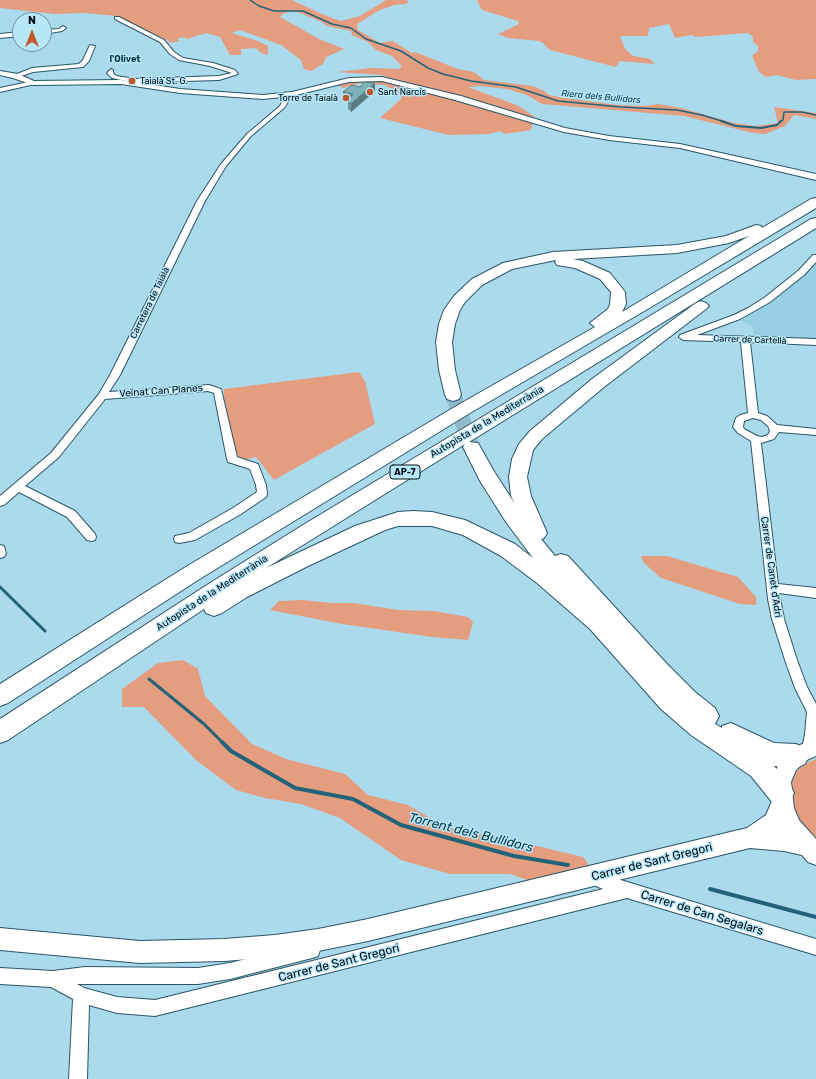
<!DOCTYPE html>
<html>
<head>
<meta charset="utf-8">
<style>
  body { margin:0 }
  #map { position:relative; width:816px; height:1079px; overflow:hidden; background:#abdaed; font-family:Rubik,sans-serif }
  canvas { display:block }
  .north { position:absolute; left:12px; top:12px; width:40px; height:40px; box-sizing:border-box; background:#b8e7fa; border:1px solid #6e909e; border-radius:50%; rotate:0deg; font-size:11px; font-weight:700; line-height:16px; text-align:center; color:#000e14 }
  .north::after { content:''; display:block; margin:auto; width:14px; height:18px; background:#be5927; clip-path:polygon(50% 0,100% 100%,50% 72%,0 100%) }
</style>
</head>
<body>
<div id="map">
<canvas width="816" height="1079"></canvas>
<div class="north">N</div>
</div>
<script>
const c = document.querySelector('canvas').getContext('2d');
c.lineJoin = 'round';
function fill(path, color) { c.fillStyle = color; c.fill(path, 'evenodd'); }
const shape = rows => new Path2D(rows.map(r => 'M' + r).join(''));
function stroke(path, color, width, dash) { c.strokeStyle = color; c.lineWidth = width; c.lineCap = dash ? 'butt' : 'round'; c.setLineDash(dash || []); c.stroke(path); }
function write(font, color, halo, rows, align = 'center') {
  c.font = font + ' Rubik,sans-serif'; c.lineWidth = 3; c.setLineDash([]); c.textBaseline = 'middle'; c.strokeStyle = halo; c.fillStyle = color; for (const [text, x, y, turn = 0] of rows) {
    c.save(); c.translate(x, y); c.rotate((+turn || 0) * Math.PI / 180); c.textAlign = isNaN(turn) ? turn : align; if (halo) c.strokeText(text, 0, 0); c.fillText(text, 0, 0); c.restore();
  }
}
fill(shape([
  [816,262,816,339,755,336,752,327,740,320,770,303,788,289]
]), '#97cfe5');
fill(shape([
  [0,0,292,0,324,15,341,21,360,16,386,0,405,0,409,1,406,4,394,5,378,11,357,24,358,30,380,43,393,41,412,53,415,52,458,69,474,72,484,80,533,86,544,91,549,95,564,98,618,105,645,106,658,104,681,108,734,123,756,126,778,123,774,107,816,113,816,119,794,115,785,126,765,134,753,133,684,116,542,104,527,95,507,89,480,86,468,87,519,106,535,117,531,130,505,134,500,131,489,134,449,135,380,118,402,98,396,91,384,85,360,83,343,88,335,83,391,78,381,75,337,72,372,68,399,69,402,66,392,56,376,50,368,42,352,35,351,31,327,26,322,22,295,11,284,13,280,17,319,39,344,49,326,57,323,64,311,71,304,69,301,60,281,45,240,30,232,33,258,41,268,46,268,55,261,53,256,48,241,49,241,55,230,55,220,37,206,33,187,39,183,37,177,39,180,41,170,43,169,41,117,16,85,13,55,14,0,8],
  [477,0,816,0,816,79,796,80,777,75,766,77,759,72,752,56,758,51,758,46,753,42,753,37,748,33,696,37,691,35,675,38,669,24,649,28,648,36,620,36,625,49,633,56,650,59,655,64,620,61,616,67,550,50,543,43,539,41,508,38,498,34,519,24,518,21,482,10],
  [359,372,365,381,375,424,274,480,256,457,244,460,236,454,224,396,224,389],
  [641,556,667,556,738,577,756,597,756,605,740,604,661,578,644,563],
  [302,600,332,603,354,603,398,610,434,611,468,617,473,622,468,640,432,637,342,624,270,610,279,601],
  [183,660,198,669,205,696,252,744,286,759,345,774,368,795,408,805,445,827,512,840,583,857,589,865,530,881,511,874,450,874,401,860,340,818,301,804,265,798,236,790,196,760,144,707,122,707,122,689,158,663],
  [816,759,816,845,796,818,790,788,797,771,806,763]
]), '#e59d7f');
stroke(shape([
  [250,0,259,6,274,11,303,11,332,24,351,28,366,39,401,51,428,68,443,74,471,81,516,87,558,101,621,107,677,110,702,115,725,122],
  [780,122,783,120,784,112,802,112,816,115]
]), '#23637a', 1.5);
stroke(shape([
  [721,121,736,126,761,128,777,125,781,121]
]), '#23637a', 2);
stroke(shape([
  [0,587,45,631],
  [149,679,204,724,223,743]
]), '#23637a', 3);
stroke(shape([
  [222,742,231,751,295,788,353,799,401,825,514,856,568,865],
  [710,889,816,917]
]), '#23637a', 4);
stroke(shape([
  [453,395,472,447]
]), '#91bbcc', 16, [16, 8]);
const minor = shape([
  [115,17,119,17,164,40,174,52,183,58,213,63,235,70,238,74,219,80,148,82,137,83,133,85,131,84,131,82,112,78,107,73,111,69,113,70,113,73,116,76,136,79,219,76,232,73,210,66,179,60,170,54,160,42,115,19,115,17],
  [63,26,66,28,62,31,44,34,44,30,59,29,63,26],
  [20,32,20,36,0,38,0,34,20,32],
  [90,45,95,46,89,61,83,67,33,72,15,78,12,76,32,68,79,64,83,60,90,45],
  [33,81,35,82,35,84,0,92,0,88,33,81],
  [280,95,284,95,288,102,284,108,251,136,226,166,205,201,120,375,109,392,209,385,221,389,237,457,258,464,266,485,267,494,266,497,241,514,195,540,179,543,175,542,174,539,175,536,189,533,233,508,257,492,256,485,250,469,228,462,227,459,214,393,208,391,105,399,59,457,25,486,75,511,95,534,96,537,95,540,91,541,87,540,67,517,19,492,4,505,0,506,0,496,51,453,99,394,110,375,197,201,221,164,247,134,280,106,282,102,280,95],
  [813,255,816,255,816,262,804,275,770,302,740,319,697,335,816,339,816,345,750,342,758,413,767,416,777,425,816,429,816,435,779,432,774,439,761,443,778,584,816,588,816,598,779,593,784,619,797,660,807,687,816,704,816,747,814,753,809,755,804,753,802,749,805,734,807,712,795,688,785,660,772,619,768,599,751,441,738,433,733,427,736,418,740,415,748,413,741,342,683,340,679,337,680,335,734,315,748,308,764,298,798,271,813,255],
  [753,418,761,420,768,426,770,431,768,435,762,437,757,436,744,429,743,427,744,421,753,418],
  [0,545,4,546,6,554,4,557,0,558,0,545],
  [594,871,627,882,816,939,816,955,627,898,155,1016,117,1013,89,1005,87,1079,69,1079,73,999,51,987,0,984,0,968,53,971,85,967,198,968,230,963,312,942,318,944,320,950,318,956,312,958,230,979,198,984,77,984,84,988,117,997,155,1000,603,889,589,883,587,878,589,873,594,871]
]);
const tertiary = shape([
  [0,71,18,74,34,81,121,80,180,89,263,95,292,92,349,78,382,77,461,96,565,128,609,136,680,144,816,174,816,180,680,148,609,140,564,132,455,100,382,81,349,82,292,96,263,99,180,93,121,84,33,85,13,78,0,75,0,71]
]);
const secondary = shape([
  [816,738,816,756,807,760,796,770,791,782,794,808,799,820,816,839,816,865,808,862,802,855,784,851,750,848,368,941,318,951,275,957,224,961,140,963,0,950,0,928,140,941,224,939,275,935,318,929,368,919,747,828,766,815,772,801,771,782,782,756,793,748,816,738]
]);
const motorway = shape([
  [816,198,816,208,651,307,470,413,198,580,8,703,0,706,0,684,184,568,458,405,595,327,590,323,608,309,610,304,611,292,600,279,575,268,557,265,555,262,556,260,512,269,482,285,465,302,460,310,455,324,452,342,455,370,461,395,459,399,453,401,447,399,445,395,439,370,436,342,439,324,444,310,454,296,472,279,503,263,553,252,677,245,726,236,756,225,761,226,762,228,811,199,816,198],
  [749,236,622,312,626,304,625,292,610,273,583,261,573,259,677,253,729,243,749,236],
  [816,218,816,228,469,442,478,443,495,473,515,504,511,496,509,477,512,459,519,444,530,431,592,379,696,303,701,301,706,303,709,306,706,309,604,387,542,439,533,450,527,477,531,496,547,533,544,538,541,539,555,556,561,554,568,556,666,663,695,692,715,708,719,716,715,724,722,728,722,726,731,723,774,743,796,744,805,748,808,756,805,764,796,768,774,766,790,784,794,793,790,802,781,805,772,802,751,776,691,735,661,709,590,629,537,583,501,556,463,535,432,526,398,526,385,530,306,567,247,597,222,613,214,616,206,613,204,609,8,740,0,743,0,719,210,583,303,525,811,219,816,218],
  [465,444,463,447,480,481,506,522,533,558,515,544,465,520,432,512,413,511,398,512,355,526,266,568,465,444]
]);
stroke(minor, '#2a5666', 2);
stroke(tertiary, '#2a5666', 2);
stroke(secondary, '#2a5666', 2);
stroke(motorway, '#2a5666', 2);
fill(minor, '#fff');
fill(tertiary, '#fff');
fill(secondary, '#fff');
fill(motorway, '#fff');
fill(shape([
  [375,83,375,91,351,112,348,109,348,101,344,100,343,92]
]), '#6d999e');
fill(shape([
  [375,83,375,91,351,112,351,104]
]), '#597d81');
const building = shape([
  [364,82,375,83,351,104,347,101,353,94,343,92,352,85,360,87,364,82]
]);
fill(building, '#7fb2b8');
stroke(building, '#597d81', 1);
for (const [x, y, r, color] of [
  [132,81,4,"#be5927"],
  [370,92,4,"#be5927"],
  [346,98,4,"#be5927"]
]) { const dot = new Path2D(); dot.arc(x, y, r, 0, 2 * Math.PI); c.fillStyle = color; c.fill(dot); stroke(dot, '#b8e7fa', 1.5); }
write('bold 9px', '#063746', '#b8e7fa', [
  ["l'Olivet",125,59]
]);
write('9px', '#000e14', '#b8e7fa', [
  ["Taialà St. G.",140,81],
  ["Sant Narcís",378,92],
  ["Torre de Taialà",338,98,"right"]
], 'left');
write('italic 9px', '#033848', '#b8e7fa', [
  ["Riera dels Bullidors",601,97,5]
]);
write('9px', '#000e14', '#b8e7fa', [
  ["Carretera de Taialà",150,303,-64],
  ["Carrer de Cartellà",750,340,2]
]);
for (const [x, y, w] of [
  [405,472,30]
]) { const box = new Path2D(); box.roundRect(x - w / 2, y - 7, w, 14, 3); c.fillStyle = '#b8e7fa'; c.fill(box); stroke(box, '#000e14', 1); }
write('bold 9px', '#000e14', null, [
  ["AP-7",405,472]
]);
write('10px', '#000e14', '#b8e7fa', [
  ["Veïnat Can Planes",161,391,-4],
  ["Autopista de la Mediterrània",487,422,-31],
  ["Carrer de Canet d'Adri",771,567,82],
  ["Autopista de la Mediterrània",212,593,-33]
]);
write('12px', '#000e14', '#b8e7fa', [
  ["Carrer de Sant Gregori",652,862,-14],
  ["Carrer de Can Segalars",702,913,17],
  ["Carrer de Sant Gregori",339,963,-14]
]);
write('italic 13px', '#033848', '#b8e7fa', [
  ["Torrent dels Bullidors",471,833,14]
]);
</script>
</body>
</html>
